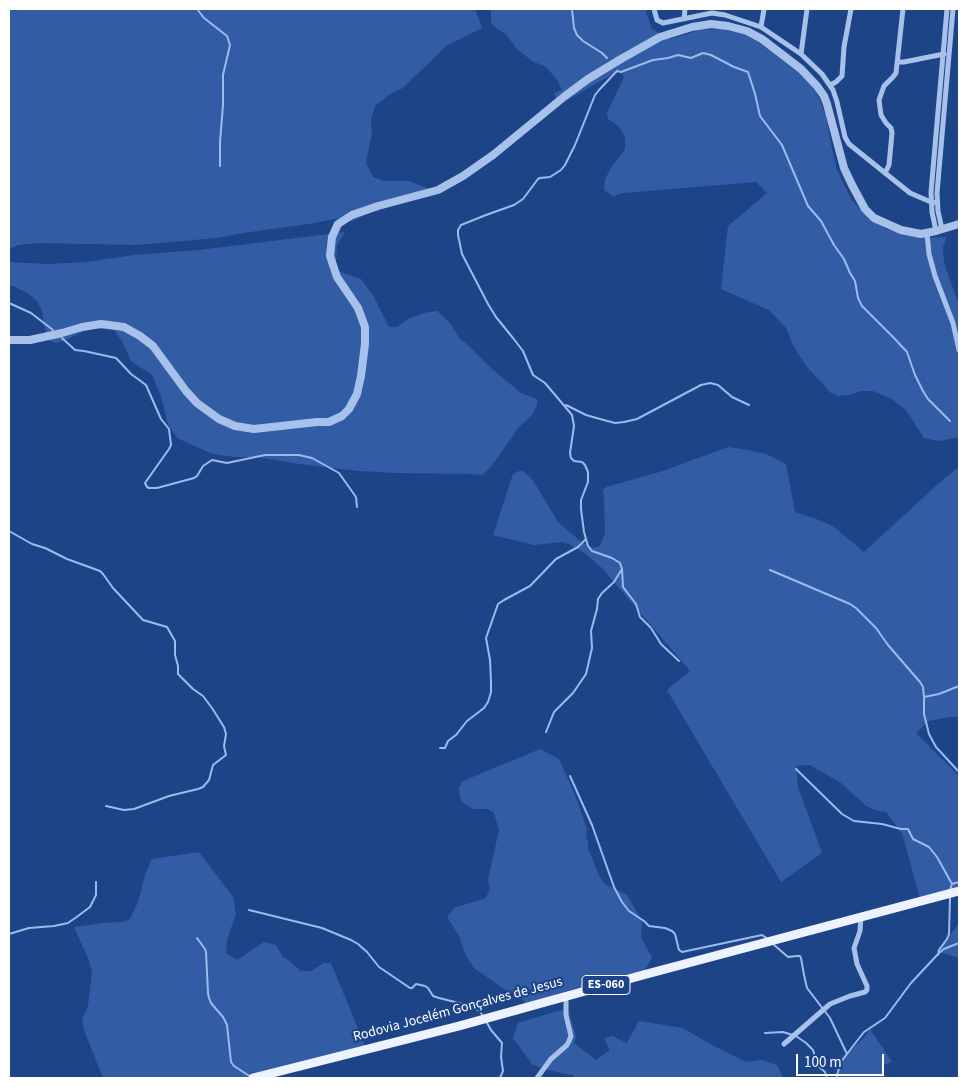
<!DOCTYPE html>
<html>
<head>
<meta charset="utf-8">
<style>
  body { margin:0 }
  #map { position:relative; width:968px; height:1087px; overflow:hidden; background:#1e4488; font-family:"Source Sans 3",sans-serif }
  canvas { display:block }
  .frame { position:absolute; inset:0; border:10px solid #fff; pointer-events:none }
  .scale { position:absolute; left:796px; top:1054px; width:88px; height:22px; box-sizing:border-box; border:2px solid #fff; border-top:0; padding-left:6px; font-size:15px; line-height:18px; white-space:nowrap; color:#fff; -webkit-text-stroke:4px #1e4488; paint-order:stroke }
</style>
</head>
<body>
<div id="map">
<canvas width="968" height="1087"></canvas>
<div class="frame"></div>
<div class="scale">100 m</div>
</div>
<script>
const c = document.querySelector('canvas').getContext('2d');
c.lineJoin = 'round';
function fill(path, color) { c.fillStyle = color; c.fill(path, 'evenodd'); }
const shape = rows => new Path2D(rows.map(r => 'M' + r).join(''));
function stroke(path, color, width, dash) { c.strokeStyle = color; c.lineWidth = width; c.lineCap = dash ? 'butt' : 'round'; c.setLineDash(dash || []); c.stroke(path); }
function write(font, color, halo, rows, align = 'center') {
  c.font = font + ' "Source Sans 3",sans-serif'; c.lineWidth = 4.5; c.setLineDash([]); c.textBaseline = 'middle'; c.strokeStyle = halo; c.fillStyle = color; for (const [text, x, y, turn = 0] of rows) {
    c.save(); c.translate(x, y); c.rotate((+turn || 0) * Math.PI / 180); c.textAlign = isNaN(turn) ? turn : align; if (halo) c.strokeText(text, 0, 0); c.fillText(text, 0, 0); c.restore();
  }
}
fill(shape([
  [9,9,190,9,191,10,193,9,475,9,482,28,446,46,403,88,389,95,375,106,371,119,372,133,366,163,373,177,384,181,409,181,434,191,369,213,352,221,341,218,308,224,243,233,216,238,136,245,40,243,18,245,9,249],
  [491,9,645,9,652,29,671,39,700,30,722,29,751,35,795,66,811,83,819,98,826,116,832,149,837,170,851,199,867,217,886,229,904,234,921,238,947,237,943,247,944,263,959,305,959,437,939,441,924,438,906,410,892,399,873,391,861,391,850,395,838,396,831,393,806,366,793,345,786,328,769,310,721,289,728,226,767,193,756,182,623,193,613,196,604,190,605,179,611,168,625,149,625,137,619,126,608,119,607,113,624,77,620,70,562,103,559,106,554,93,562,90,558,81,546,67,532,61,516,48,506,34,497,29,491,23],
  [345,232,337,245,336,263,338,271,361,279,374,297,389,327,397,327,408,319,424,313,437,311,450,323,460,339,466,343,491,368,521,393,537,399,537,405,532,415,519,427,493,464,483,475,471,474,398,473,359,471,299,464,258,457,234,457,213,454,177,438,168,424,161,396,152,375,131,361,122,341,114,330,95,328,82,332,70,338,56,343,48,340,44,324,42,311,37,301,29,294,15,287,9,285,9,262,48,264,86,262,134,255,199,250],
  [728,447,748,450,766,454,786,464,795,512,819,520,834,527,864,552,939,483,956,469,959,468,959,717,949,717,929,721,916,733,959,776,959,892,921,902,902,833,886,812,875,810,866,806,841,783,810,765,796,766,798,787,822,853,781,882,667,690,690,671,602,568,583,552,569,544,563,542,534,545,493,535,513,474,519,471,522,471,527,474,534,482,558,522,581,542,594,548,600,546,605,533,604,496,603,490,606,487,663,471],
  [540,749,559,759,576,797,587,829,586,838,588,841,588,849,600,877,605,884,627,895,642,921,641,938,652,957,645,970,646,975,573,989,527,1004,518,995,504,989,474,968,466,955,459,936,447,917,454,908,486,898,490,888,488,880,499,830,494,813,488,809,474,809,463,803,460,798,459,787,463,781],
  [199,852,233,897,236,915,232,925,227,940,226,953,237,960,264,942,276,945,283,957,288,960,301,971,311,971,324,963,331,963,365,1046,257,1078,103,1078,84,1030,82,1019,88,1006,92,971,88,958,74,927,104,923,123,922,129,920,136,907,141,892,145,874,152,859],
  [959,922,959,958,936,951,959,924],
  [568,1008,576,1037,574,1043,596,1060,610,1050,604,1038,612,1036,627,1043,639,1021,683,1028,710,1044,746,1062,762,1060,777,1065,783,1078,574,1078,573,1075,561,1073,541,1068,532,1064,513,1038,518,1023],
  [870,1029,892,1062,882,1065,885,1078,838,1078,837,1069,842,1057,863,1039]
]), '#325da5');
stroke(shape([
  [197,9,204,18,227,36,230,45,223,75,223,105,220,142,220,166],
  [572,9,574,28,577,35,583,41,602,53,607,58],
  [9,303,31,313,53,330],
  [62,338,75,350,84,351,116,358,131,374,146,385,161,419,169,429,171,445,169,449,145,483,147,487,149,488,157,488,194,478,197,476,203,466,212,460,227,463,265,455,299,455,312,458,339,473,356,497,357,507],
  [566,405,586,415,600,419,615,423,624,422,637,419,701,385,710,383,718,385,732,397,749,405],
  [9,531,32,544,45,548,67,559,100,571,103,574,113,588,143,620,167,627,175,641,175,655,178,666,178,674,193,689,203,696,212,708,224,727,226,734,224,746,226,755,213,765,209,780,203,787,198,789,169,796,134,809,124,810,106,806],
  [770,570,850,604,856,608,876,628,888,645,920,682,923,687,924,697,924,714,929,734,936,747,959,772],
  [679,661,661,644,651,628,640,617,636,604,623,587,622,569,620,563,612,558,592,551,588,546,584,532,581,509,581,500,588,482,588,472,585,465,582,462,574,461,571,458,570,453,574,426,572,415,545,383,533,375,523,351,513,338,496,317,488,304,462,254,458,235,458,230,461,225,486,215,514,205,523,199,538,179,540,178,550,177,561,170,565,165,575,145,595,95,599,90,617,71,621,72,653,60,668,58,678,55,691,58,703,53,711,55,734,67,748,72,755,94,760,116,782,145,808,206,821,221,834,245,844,259,850,273,855,281,858,298,862,306,893,337,907,352,915,375,923,391,928,399,950,421],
  [924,697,939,694,959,686],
  [546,732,554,712,573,693,586,674,592,648,591,631,597,609,598,599,602,593,614,582,622,569],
  [440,748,445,748,448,741,456,735,467,721,484,708,488,702,491,692,491,682,490,660,486,638,498,604,504,600,530,586,556,559,578,547,586,539],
  [796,769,842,814,854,821,882,824,901,829,908,829,913,839,929,847,937,857,952,884,950,890],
  [570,776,592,825,614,887,622,902,629,911,644,921,649,926,665,928,672,931,675,934,679,950,682,952,762,935,768,939],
  [952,884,959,882],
  [249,910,322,928,351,940,358,944,367,952,379,967,410,988,412,988,416,984,425,986,428,988,433,996,439,998,471,1006,480,1012,484,1017],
  [9,934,29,928,54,926,68,923,78,916,90,907,96,895,96,882],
  [197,938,205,949,206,952,208,993,209,998,211,1003,223,1017,227,1025,231,1062,234,1066,251,1077],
  [773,944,788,957,797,956,800,956,801,958,804,975,807,988,830,1018,847,1054],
  [938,955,939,950,947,939,949,934,950,898],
  [486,1021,491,1030,502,1043,501,1057,503,1071,500,1078],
  [765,1033,783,1032,796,1036,806,1043,813,1050,818,1066,825,1072,827,1078],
  [837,1078,837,1075,841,1062,853,1046,864,1032,885,1018,911,983,939,953,944,949,959,943]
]), '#9bbbec', 2);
stroke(shape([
  [654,9,657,20,663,23,712,13,725,15,761,27,801,54,822,74,833,90,837,102,845,137,849,144,910,193,931,202,937,203],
  [684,19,685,9],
  [761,27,764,9],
  [801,54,807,9],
  [898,62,904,62,944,54],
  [830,85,836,82,842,76,844,47,851,9],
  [885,173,889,165,892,133,891,128,886,123,881,115,879,100,884,86,893,77,896,73,903,9],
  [942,229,938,211,937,193,953,9],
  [936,231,932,212,931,192,947,9],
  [927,233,929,254,935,276,953,323,959,350],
  [784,1044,830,1004,850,996,865,992,867,990,867,986,857,964,854,948,860,931,861,917],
  [537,1078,551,1059,567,1045,569,1041,571,1036,566,1015,566,996]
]), '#a8c1eb', 5);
stroke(shape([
  [9,340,30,340,62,333,82,327,101,324,124,327,140,336,153,346,186,391,197,403,219,419,235,426,254,429,317,422,329,422,342,416,349,409,357,394,361,376,365,344,365,327,358,308,337,277,330,256,332,237,338,224,352,215,378,206,438,190,463,176,493,155,565,96,588,79,621,59,660,37,692,27,711,24,728,26,747,31,762,39,801,69,817,86,824,96,827,104,844,168,852,185,865,209,874,218,901,230,921,234,936,231,959,224]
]), '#a8c1eb', 8);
stroke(shape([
  [253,1078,459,1026,643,975,959,891]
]), '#ecf2fe', 9);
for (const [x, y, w] of [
  [606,985,48]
]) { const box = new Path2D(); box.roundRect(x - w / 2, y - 9.5, w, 19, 4); c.fillStyle = '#1e4488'; c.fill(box); stroke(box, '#fff', 1); }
write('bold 12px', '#fff', null, [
  ["ES-060",606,985]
]);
write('14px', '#fff', '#1e4488', [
  ["Rodovia Jocelém Gonçalves de Jesus",458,1010,-15]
]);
</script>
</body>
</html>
